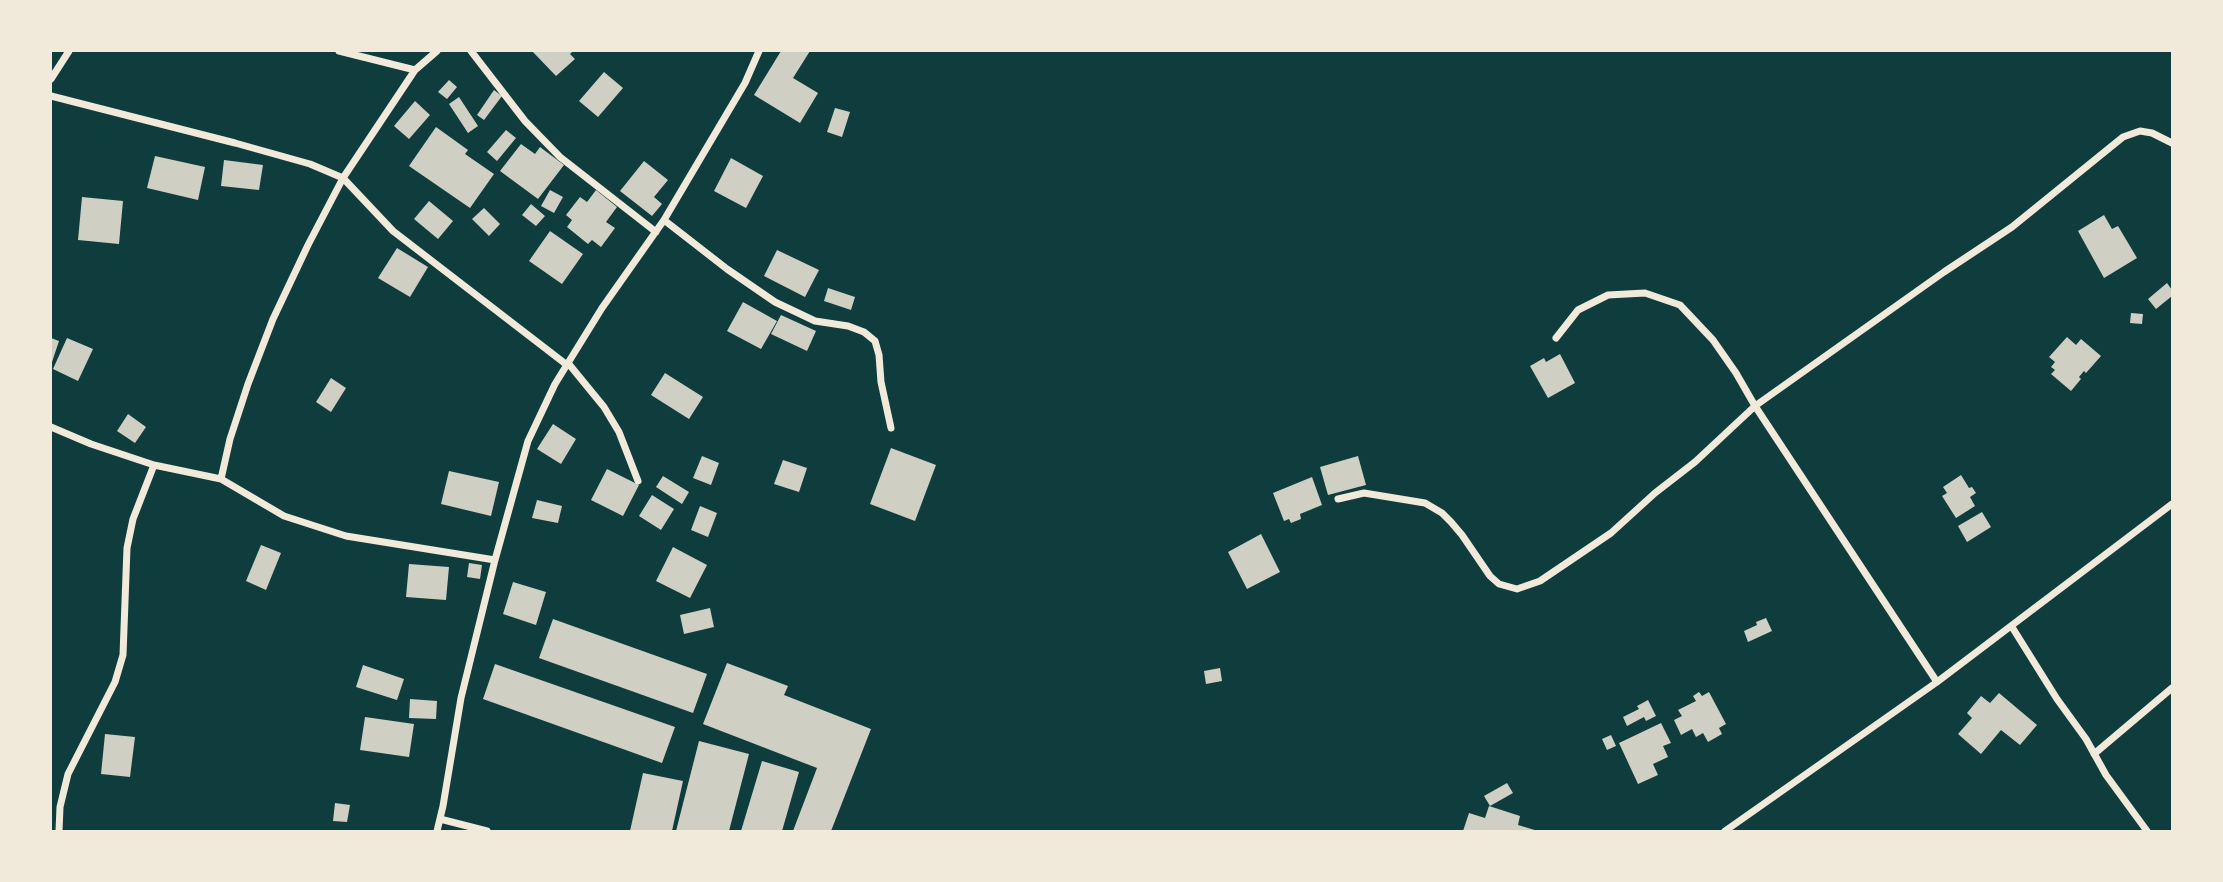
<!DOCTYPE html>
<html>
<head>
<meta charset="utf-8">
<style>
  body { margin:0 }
  #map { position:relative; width:2223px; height:882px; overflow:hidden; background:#0f3d3e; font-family:"Asap Condensed",sans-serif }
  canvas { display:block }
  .frame { position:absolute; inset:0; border:52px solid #f1e9da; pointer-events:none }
</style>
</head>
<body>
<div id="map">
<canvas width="2223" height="882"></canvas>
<div class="frame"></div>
</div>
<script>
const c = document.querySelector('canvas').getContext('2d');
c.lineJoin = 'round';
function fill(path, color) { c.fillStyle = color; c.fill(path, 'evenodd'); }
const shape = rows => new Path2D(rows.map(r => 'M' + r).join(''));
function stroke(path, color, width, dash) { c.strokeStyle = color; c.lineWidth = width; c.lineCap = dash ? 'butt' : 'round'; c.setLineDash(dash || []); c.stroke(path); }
fill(shape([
  [532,51,573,51,570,54,575,59,556,76],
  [781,51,810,51,793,78,818,93,800,123,754,95],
  [604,72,623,88,598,117,579,101],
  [449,80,457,87,447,99,438,92],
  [494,90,502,96,484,120,477,115],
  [459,97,478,126,468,133,449,104],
  [415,101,430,115,409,139,394,126],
  [835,108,850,112,842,137,827,132],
  [436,127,468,150,465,154,494,174,470,208,409,166],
  [506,130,516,138,497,161,487,152],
  [521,144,535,154,540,147,564,165,538,199,500,171],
  [155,156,205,167,198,200,147,188],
  [731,158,763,176,746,208,714,191],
  [224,160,263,165,259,190,221,186],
  [644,161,668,180,654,197,662,204,652,216,620,191],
  [550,190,563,197,554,213,541,206],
  [596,190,617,207,606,222,615,228,601,247,592,240,588,244,567,227,572,220,566,215,580,197,587,202],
  [82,197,123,201,119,244,78,240],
  [429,201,453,221,438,239,414,219],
  [531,204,545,216,536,226,522,215],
  [484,208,500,224,489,236,472,219],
  [2104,215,2112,229,2118,226,2137,258,2104,278,2078,231],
  [550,231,583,254,562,284,529,261],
  [397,248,428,267,410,297,378,278],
  [777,250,819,270,805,297,764,276],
  [2167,283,2172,290,2172,296,2156,309,2148,299],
  [828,288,855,297,851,310,824,301],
  [743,302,777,321,761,349,727,331],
  [2131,313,2143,314,2142,324,2130,323],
  [781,315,816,331,807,351,771,334],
  [2067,337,2076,345,2081,339,2101,356,2086,373,2084,371,2079,377,2081,379,2071,391,2051,374,2055,370,2051,367,2055,362,2049,357],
  [51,338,59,341,51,365],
  [67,338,93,349,78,381,53,369],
  [1560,354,1575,383,1548,398,1530,366,1544,358,1546,362],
  [665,373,703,397,689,419,651,395],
  [331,378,346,388,331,412,316,402],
  [128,414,146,427,135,443,117,431],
  [553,424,576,439,561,464,537,449],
  [891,448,936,465,915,521,870,504],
  [702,456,719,463,711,485,693,478],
  [1358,456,1366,485,1328,495,1320,467],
  [783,460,807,468,799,492,774,484],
  [607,469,639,485,623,516,591,500],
  [449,471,499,482,491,516,441,504],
  [1961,475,1969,488,1972,487,1976,493,1970,497,1975,506,1956,518,1942,496,1947,493,1943,487],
  [663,476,689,492,682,504,656,487],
  [1312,477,1322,505,1300,514,1301,519,1291,523,1289,519,1284,521,1273,493],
  [652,495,674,509,661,530,639,516],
  [537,500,562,506,558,523,532,518],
  [700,506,717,513,708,537,691,530],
  [1982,512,1991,527,1967,542,1958,526],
  [1261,534,1280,572,1247,589,1228,552],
  [261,545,281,553,266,590,246,581],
  [673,547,707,565,690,598,656,581],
  [469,563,482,565,480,579,467,577],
  [409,564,449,567,446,600,406,597],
  [513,582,546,592,536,625,503,614],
  [710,608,714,627,684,634,680,615],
  [1766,618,1772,631,1748,642,1744,631,1757,625,1756,622],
  [553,619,707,674,693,713,539,658],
  [727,663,788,686,784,695,871,729,831,831,793,831,817,768,703,724],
  [495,664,675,727,662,763,483,699],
  [363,665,404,679,397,700,356,687],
  [1220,668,1222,681,1206,684,1204,671],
  [1699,692,1702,696,1709,692,1726,724,1719,728,1722,734,1708,742,1703,733,1696,737,1692,729,1681,735,1674,720,1682,716,1678,710,1696,701,1693,696],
  [1999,693,2037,725,2020,745,2001,730,1981,754,1958,734,1972,718,1967,713,1981,696,1990,703],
  [410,699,437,701,436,719,409,718],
  [1648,700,1656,716,1646,721,1644,717,1627,726,1623,717,1639,709,1637,706],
  [365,717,414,724,409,757,360,750],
  [1661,723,1671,743,1663,746,1668,757,1653,764,1658,775,1638,784,1619,743],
  [105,734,135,737,130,777,101,774],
  [1611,735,1616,746,1607,750,1602,739],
  [699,741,749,754,729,831,676,831],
  [762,761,799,772,782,831,741,831],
  [643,773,683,781,672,831,630,831],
  [1507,783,1513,793,1490,806,1484,796],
  [335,803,350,805,347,822,333,821],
  [1489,806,1520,816,1518,825,1538,831,1463,831,1469,813,1485,818]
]), '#cfcfc3');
stroke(shape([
  [339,51,415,70],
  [471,51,525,121,560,157,656,232],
  [51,79,69,51],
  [51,96,235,143,310,164,343,178,393,231,567,365],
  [664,220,727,269,775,302,815,321,848,326,864,332,875,341,879,355,881,382,891,428],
  [1556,338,1578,310,1608,295,1645,293,1680,305,1713,340,1736,373,1755,406,1937,682],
  [568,363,604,407,619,432,638,481],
  [51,427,91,444,154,465,221,479,284,516,346,536,495,560],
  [221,479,230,439,248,384,273,319,308,245,343,178,415,70,437,51],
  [1338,499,1364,493,1425,503,1442,513,1451,522,1462,535,1490,576,1499,584,1517,589,1540,581,1611,533,1655,493,1695,462,1755,406,1944,272,2012,227,2123,137,2140,131,2152,133,2172,143],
  [2012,627,2057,699,2086,739,2106,775,2147,831],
  [2094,754,2172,688],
  [440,819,487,831],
  [59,831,60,807,68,774,115,682,123,655,127,548,133,519,154,465],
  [437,831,443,806,461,698,495,560,528,441,555,384,602,308,664,220,745,83,759,51],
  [1725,831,1937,682,2172,504]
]), '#f1e9da', 7);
</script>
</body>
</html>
